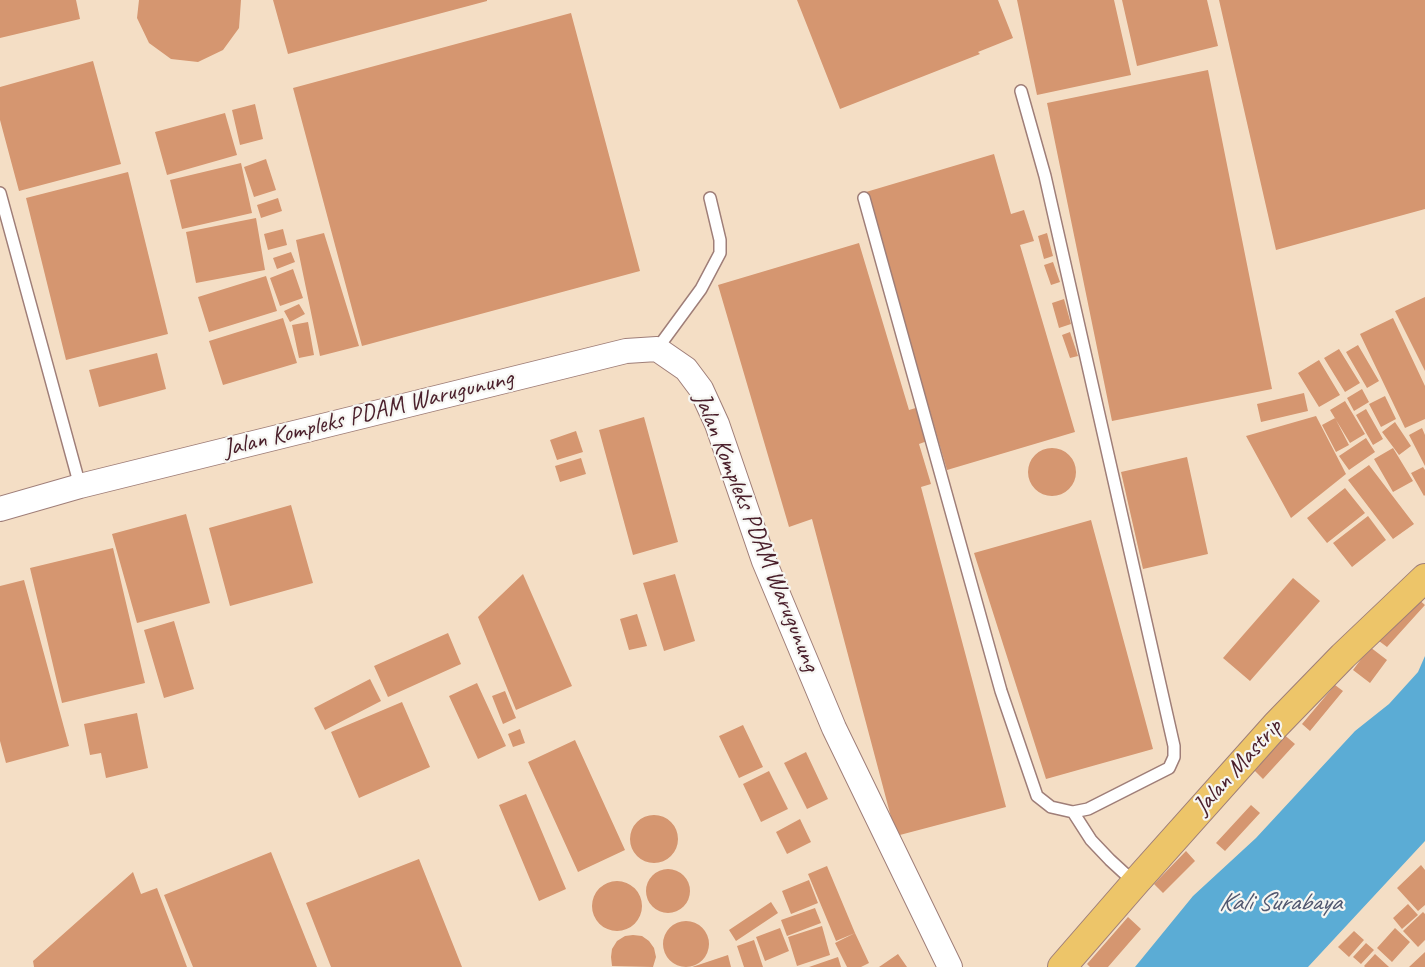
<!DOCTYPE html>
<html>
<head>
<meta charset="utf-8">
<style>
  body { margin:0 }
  canvas { display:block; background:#f4dec5 }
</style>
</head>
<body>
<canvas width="1425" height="967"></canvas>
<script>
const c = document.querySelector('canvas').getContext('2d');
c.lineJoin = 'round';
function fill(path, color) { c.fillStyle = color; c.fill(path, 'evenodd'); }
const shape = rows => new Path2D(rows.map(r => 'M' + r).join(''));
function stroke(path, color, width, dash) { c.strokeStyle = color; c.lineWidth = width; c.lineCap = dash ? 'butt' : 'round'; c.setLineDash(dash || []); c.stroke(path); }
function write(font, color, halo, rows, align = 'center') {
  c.font = font + ' Caveat,sans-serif'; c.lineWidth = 4.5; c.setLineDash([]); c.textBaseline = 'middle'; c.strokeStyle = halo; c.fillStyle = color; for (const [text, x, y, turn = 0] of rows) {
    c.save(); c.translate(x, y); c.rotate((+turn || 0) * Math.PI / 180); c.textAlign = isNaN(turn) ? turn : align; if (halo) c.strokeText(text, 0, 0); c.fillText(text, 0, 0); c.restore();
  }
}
fill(shape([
  [1425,656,1425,841,1308,967,1135,967,1193,896,1256,838,1355,731,1389,704,1418,672]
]), '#5bacd5');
fill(shape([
  [0,0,76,0,80,19,0,38],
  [139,0,241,0,239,28,223,50,198,62,171,59,149,43,137,18],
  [273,0,487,0,487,1,288,54],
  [797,0,998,0,1013,38,978,52,980,54,840,109],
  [1017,0,1114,0,1131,75,1037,95],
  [1122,0,1207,0,1218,46,1137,66],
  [1219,0,1425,0,1425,209,1276,250],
  [571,13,640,271,362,346,293,88],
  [93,61,121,164,19,191,0,120,0,87],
  [1208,70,1272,389,1112,421,1047,103],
  [255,104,263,139,240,145,232,110],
  [225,113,237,155,167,175,155,132],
  [994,154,1011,214,1024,210,1034,241,1020,245,1075,432,947,470,866,192],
  [266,159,276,190,254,197,244,167],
  [241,163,252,213,182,229,170,180],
  [128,172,168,334,66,360,26,198],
  [278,198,282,211,261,218,257,205],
  [256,218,265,270,196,283,186,232],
  [283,229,287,245,268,250,264,234],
  [324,233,359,346,320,356,296,240],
  [1047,233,1053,256,1044,259,1038,236],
  [859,243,909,410,919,407,930,440,919,444,931,484,921,487,1006,807,896,836,812,519,789,527,718,285],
  [291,252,295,262,277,269,273,258],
  [1053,262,1060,282,1051,285,1044,265],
  [293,269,303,298,280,306,270,278],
  [266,276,277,311,209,332,198,297],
  [1425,297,1425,371,1395,311],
  [1064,299,1071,324,1059,328,1052,303],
  [299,304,305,314,290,322,284,311],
  [283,318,297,363,223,385,209,341],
  [1393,318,1425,386,1425,419,1405,428,1360,334],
  [308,322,314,355,299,358,292,325],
  [1070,332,1078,356,1070,358,1062,335],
  [1358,345,1379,381,1367,388,1346,352],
  [1339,349,1360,383,1345,392,1324,358],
  [157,353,166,389,99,407,89,370],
  [1319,360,1340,395,1319,407,1298,373],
  [1362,389,1369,402,1354,411,1347,398],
  [1304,393,1308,411,1261,422,1257,404],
  [1385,396,1396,419,1381,427,1369,404],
  [1345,401,1365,434,1350,443,1330,410],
  [1366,409,1383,439,1373,445,1356,415],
  [1316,416,1346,474,1291,518,1246,436],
  [644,417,678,542,633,555,599,430],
  [1335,418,1349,445,1336,452,1322,425],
  [1395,422,1411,446,1399,455,1382,432],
  [1422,428,1425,435,1425,466,1409,435],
  [576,431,583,452,557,460,550,440],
  [1366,438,1375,452,1349,470,1339,456],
  [1393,448,1413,481,1393,492,1374,459],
  '1028 472a24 24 0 1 1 48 0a24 24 0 1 1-48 0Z',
  [1187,457,1208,554,1143,569,1121,472],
  [581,458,586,474,560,482,555,466],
  [1369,465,1414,524,1393,539,1348,480],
  [1423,467,1425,470,1425,495,1424,496,1411,473],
  [1345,488,1365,513,1327,543,1307,518],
  [291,505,313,583,230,606,209,528],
  [186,514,210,603,137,623,112,534],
  [1368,516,1386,540,1352,567,1333,543],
  [1091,520,1153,749,1046,779,974,553],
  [113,548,145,683,62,703,30,568],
  [523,574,572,686,516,710,478,617],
  [675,574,695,641,664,651,643,583],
  [1293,578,1320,601,1250,681,1223,658],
  [24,580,69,746,6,763,0,741,0,586],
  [1417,598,1425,605,1387,647,1379,641],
  [637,614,647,646,629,650,620,619],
  [174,621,194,689,164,698,144,630],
  [448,633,461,664,388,697,374,666],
  [1370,647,1387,660,1370,683,1353,670],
  [370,679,381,701,325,730,314,708],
  [477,683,506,746,478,759,449,696],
  [1335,685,1343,691,1310,731,1302,724],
  [505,691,516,718,503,724,492,696],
  [402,702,430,767,359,798,331,732],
  [137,713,148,768,106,778,101,753,90,755,84,724],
  [743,725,763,767,739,778,719,736],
  [520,729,525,743,513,747,508,734],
  [1281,732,1295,744,1263,779,1250,766],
  [575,740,625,850,578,872,528,762],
  [806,752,828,799,807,809,784,763],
  [769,771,788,809,761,822,743,784],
  [526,794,566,889,539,901,499,805],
  [1251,805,1260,813,1225,851,1216,843],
  '630 839a24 24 0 1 1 48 0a24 24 0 1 1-48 0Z',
  [800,819,811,842,787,854,776,832],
  [1186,851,1195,861,1163,893,1154,884],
  [271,852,317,967,193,967,164,895],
  [419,859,462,967,331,967,306,903],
  [1421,865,1425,870,1425,905,1418,911,1397,888],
  [827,866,855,933,836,941,808,874],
  '646 891a22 22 0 1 1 44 0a22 22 0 1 1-44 0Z',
  [133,872,141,894,157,888,187,967,34,967,33,961],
  [809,880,818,903,791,914,782,891],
  '592 906a25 25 0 1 1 50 0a25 25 0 1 1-50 0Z',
  [771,902,778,913,736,941,729,930],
  [1408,904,1418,915,1402,929,1393,918],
  [815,908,821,923,787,936,781,920],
  [1423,912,1425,914,1425,940,1418,947,1403,931],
  [1128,917,1141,929,1108,967,1090,967,1087,964],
  '663 944a23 23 0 1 1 46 0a23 23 0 1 1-46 0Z',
  [822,926,830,955,797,966,788,937],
  [780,928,789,951,765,961,756,937],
  [1395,928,1410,942,1392,962,1377,948],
  [1354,931,1364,940,1349,957,1338,947],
  [855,933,869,963,861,967,847,967,835,943],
  [633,935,642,936,649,941,654,948,656,957,653,967,612,966,611,957,612,949,617,941,625,936],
  [754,940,763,967,744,967,737,946],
  [1366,943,1374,950,1361,964,1353,957],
  [1425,952,1425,967,1409,967],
  [898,954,907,967,879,967],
  [1375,954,1389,967,1365,967,1364,966],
  [728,955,731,967,692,967],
  [838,957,841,967,809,967]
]), '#d59670');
const service = shape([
  [1021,91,1045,176,1174,746,1174,757,1169,768,1088,809,1073,812,1091,840,1110,860,1135,883],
  [0,193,80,486],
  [864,198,1001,691,1037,796,1051,807,1073,812],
  [657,349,701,289,720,253,720,240,710,198]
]);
const minor = shape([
  [0,509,80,486,626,351,657,349,686,369,701,389,717,424,764,561,834,728,950,967]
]);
const primary = shape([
  [1062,967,1135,883,1276,725,1343,656,1425,578]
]);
stroke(service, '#9f7e78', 14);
stroke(minor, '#9f7e78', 26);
stroke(primary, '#9f7e78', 30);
stroke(service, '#fff', 11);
stroke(minor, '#fff', 24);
stroke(primary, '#edc569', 28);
write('25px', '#4a1f2b', '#f6f6f2', [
  ["Jalan Kompleks PDAM Warugunung",368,414,-14],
  ["Jalan Kompleks PDAM Warugunung",756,532,68],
  ["Jalan Mastrip",1238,767,-48]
]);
write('italic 26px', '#51576f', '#f6f6f2', [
  ["Kali Surabaya",1280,903]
]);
</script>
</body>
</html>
